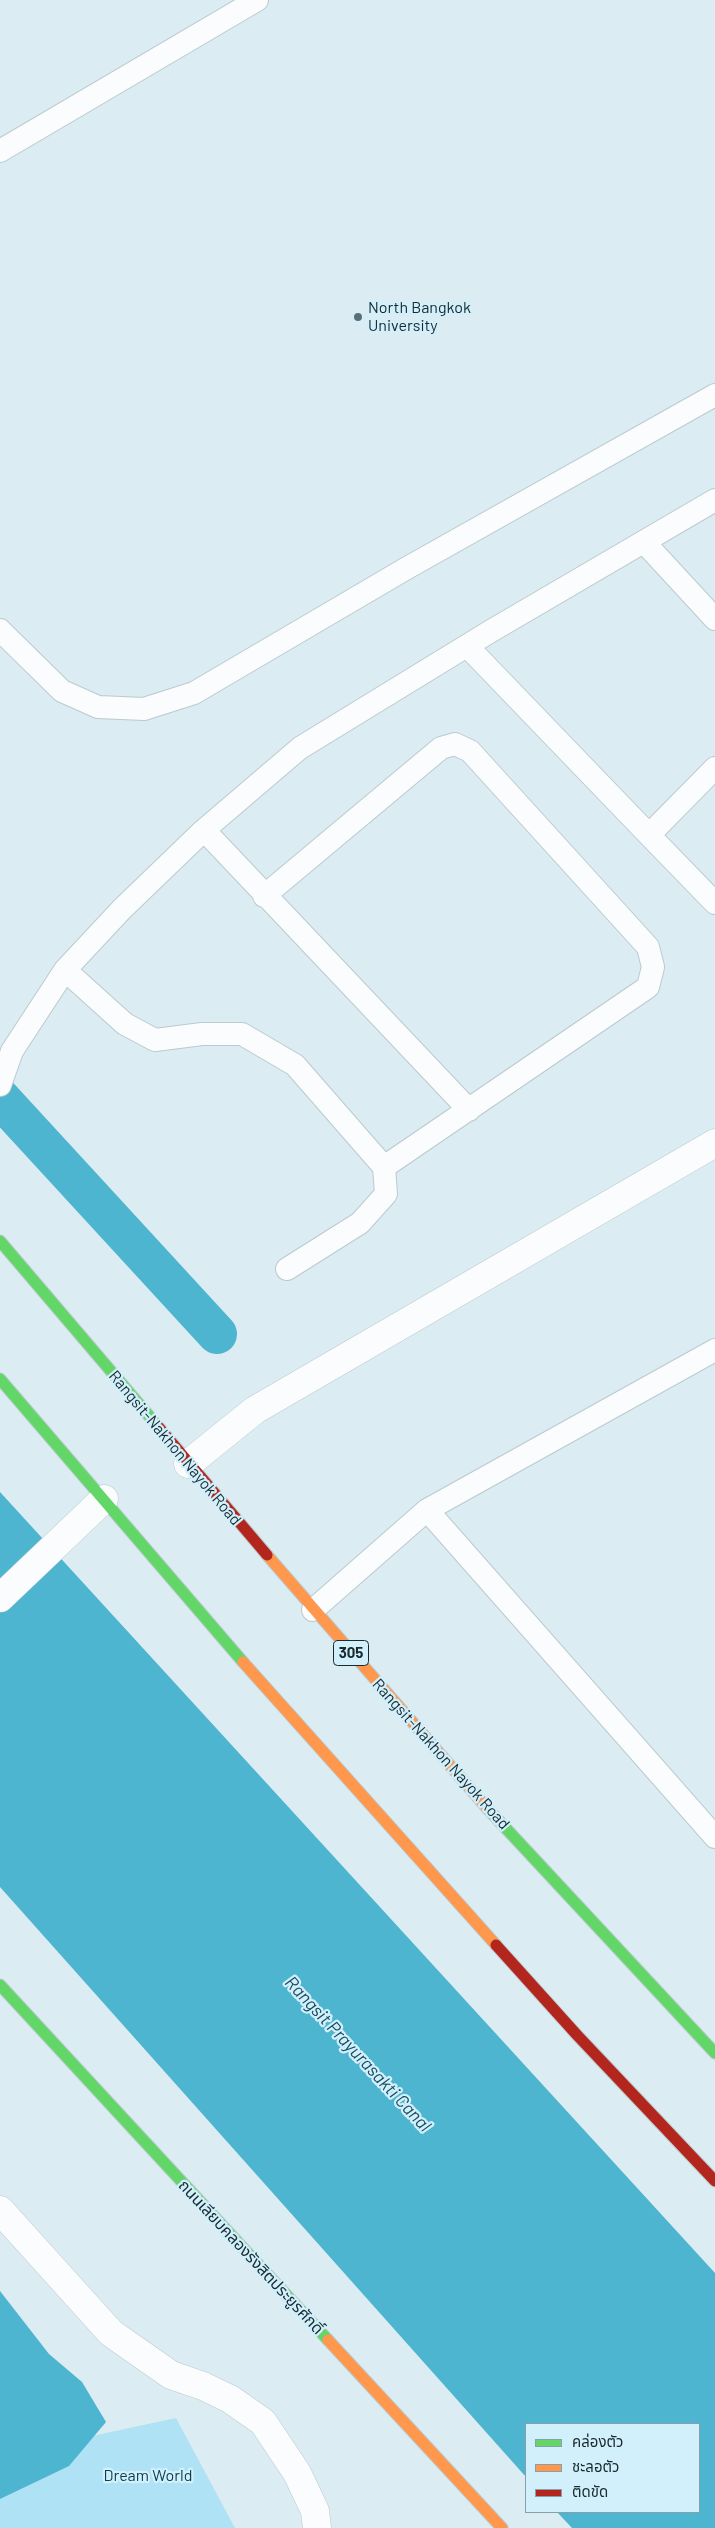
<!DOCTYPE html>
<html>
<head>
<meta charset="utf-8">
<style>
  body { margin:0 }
  #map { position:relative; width:715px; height:2528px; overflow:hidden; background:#dbecf2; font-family:Barlow,"Noto Sans Thai",sans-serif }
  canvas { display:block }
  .legend { position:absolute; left:525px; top:2423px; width:175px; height:90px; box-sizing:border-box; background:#d1f0fc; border:1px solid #88a0aa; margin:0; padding:6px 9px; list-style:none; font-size:15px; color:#1a292e }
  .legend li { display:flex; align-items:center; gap:10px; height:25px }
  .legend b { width:25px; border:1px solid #88a0aa }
</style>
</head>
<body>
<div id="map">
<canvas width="715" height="2528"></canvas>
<ul class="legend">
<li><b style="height:6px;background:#63d668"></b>คล่องตัว</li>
<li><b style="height:6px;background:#ff974d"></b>ชะลอตัว</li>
<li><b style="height:6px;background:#b3261e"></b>ติดขัด</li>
</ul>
</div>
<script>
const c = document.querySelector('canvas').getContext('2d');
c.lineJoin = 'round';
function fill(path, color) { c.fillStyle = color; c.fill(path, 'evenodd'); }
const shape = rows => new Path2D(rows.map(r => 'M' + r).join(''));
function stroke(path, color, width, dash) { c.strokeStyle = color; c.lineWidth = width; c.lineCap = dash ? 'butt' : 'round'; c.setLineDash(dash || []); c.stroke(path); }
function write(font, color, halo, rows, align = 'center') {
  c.font = font + ' Barlow,"Noto Sans Thai",sans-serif'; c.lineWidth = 4.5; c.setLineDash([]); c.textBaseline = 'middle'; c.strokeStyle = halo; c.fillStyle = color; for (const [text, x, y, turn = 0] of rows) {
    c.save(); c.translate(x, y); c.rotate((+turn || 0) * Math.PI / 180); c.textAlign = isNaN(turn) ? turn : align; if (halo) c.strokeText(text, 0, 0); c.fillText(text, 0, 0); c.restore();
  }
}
fill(shape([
  [176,2418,235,2528,0,2528,0,2464,83,2438]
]), '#afe2f4');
fill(shape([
  [0,1492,715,2273,715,2528,572,2528,557,2512,699,2512,699,2424,526,2424,526,2477,0,1887],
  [0,2291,49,2354,82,2382,106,2422,69,2466,0,2499]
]), '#4db5d0');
stroke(shape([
  [0,1098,217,1334]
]), '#4db5d0', 40);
const lane = shape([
  [0,151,257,0],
  [644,542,715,619],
  [0,630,62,691,98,707,144,709,194,693,407,568,715,395],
  [467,646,649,835,715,768],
  [204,830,469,1110],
  [649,835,715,903],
  [264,896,441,748,455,744,470,751,648,947,653,967,648,987,384,1167],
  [65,970,125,1024,155,1040,202,1034,242,1034,295,1065,384,1167,386,1194,360,1223,287,1269],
  [0,1085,12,1051,65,970,122,909,204,830,300,748,491,631,715,500],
  [427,1510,715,1837],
  [313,1610,427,1510,715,1350]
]);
const street = shape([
  [188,1464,255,1410,715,1143],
  [0,1598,104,1499],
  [0,2210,111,2333,171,2375,203,2386,230,2399,263,2422,297,2473,315,2511,317,2528]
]);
const fast = shape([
  [0,1241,156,1424],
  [0,1379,243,1662],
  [487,1808,715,2053],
  [0,1985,328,2340]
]);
const slow = shape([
  [267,1555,487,1808],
  [243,1662,496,1945],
  [328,2340,502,2528]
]);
const jam = shape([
  [156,1424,267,1555],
  [496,1945,577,2035,715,2181]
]);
stroke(lane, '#bbcacf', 24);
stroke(street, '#bbcacf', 29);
stroke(fast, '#bbcacf', 13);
stroke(slow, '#bbcacf', 13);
stroke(jam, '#bbcacf', 13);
stroke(lane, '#fafcfd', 22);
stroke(street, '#fafcfd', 28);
stroke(fast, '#63d668', 11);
stroke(slow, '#ff974d', 11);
stroke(jam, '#b3261e', 11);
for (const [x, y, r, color] of [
  [358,317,5,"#5e6d73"]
]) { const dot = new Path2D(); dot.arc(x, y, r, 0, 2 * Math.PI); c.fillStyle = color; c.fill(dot); stroke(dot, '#d1f0fc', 2); }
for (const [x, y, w] of [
  [351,1653,35]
]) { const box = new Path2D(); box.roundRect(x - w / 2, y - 12.5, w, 25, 4); c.fillStyle = '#d1f0fc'; c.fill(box); stroke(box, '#1a292e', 1); }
write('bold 15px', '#1a292e', null, [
  ["305",351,1653]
]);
write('16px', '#1a292e', '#d1f0fc', [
  ["North Bangkok",368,308],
  ["University",368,326]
], 'left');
write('16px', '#1a292e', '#d1f0fc', [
  ["Rangsit-Nakhon Nayok Road",175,1448,50],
  ["Rangsit-Nakhon Nayok Road",441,1754,48],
  ["ถนนเลียบคลองรังสิตประยูรศักดิ์",251,2257,47]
]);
write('16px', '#093f4f', '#d1f0fc', [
  ["Dream World",148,2476]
]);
write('italic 18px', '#1a4c5c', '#d1f0fc', [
  ["Rangsit Prayurasakti Canal",358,2054,47]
]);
</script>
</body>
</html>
